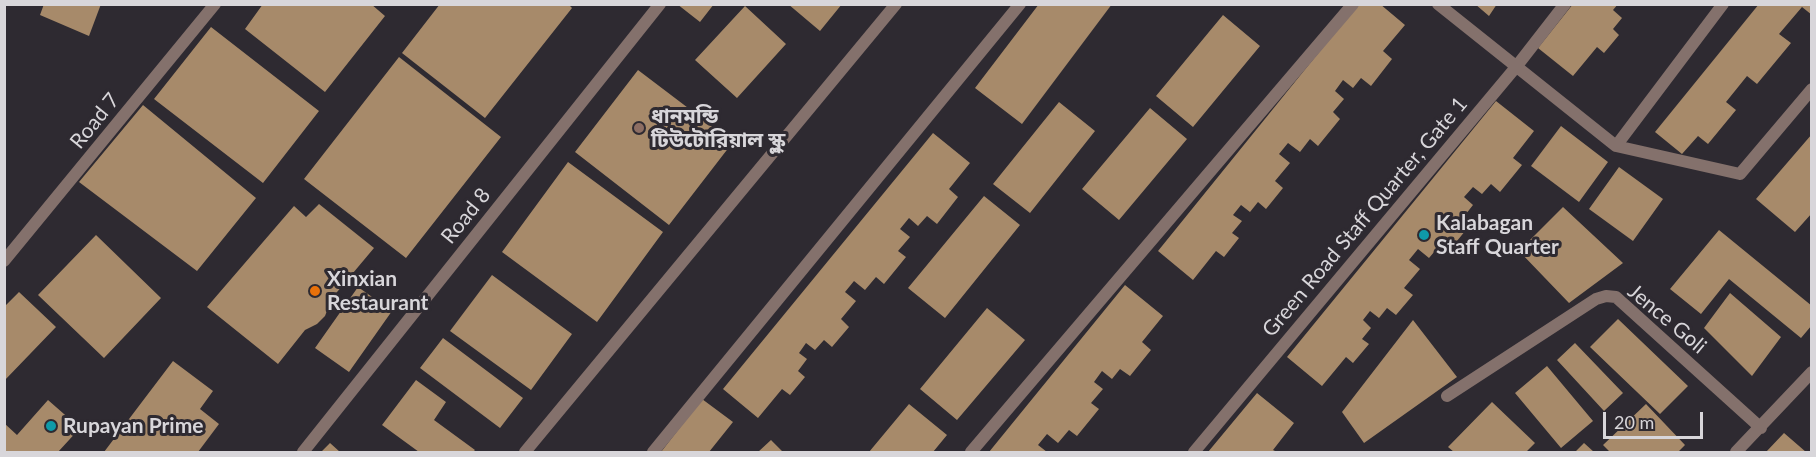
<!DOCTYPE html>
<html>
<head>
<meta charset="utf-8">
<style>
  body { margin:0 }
  #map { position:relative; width:1816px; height:457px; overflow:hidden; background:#2e2a31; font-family:Lato,sans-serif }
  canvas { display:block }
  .frame { position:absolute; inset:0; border:6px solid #d8d6da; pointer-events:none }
  .scale { position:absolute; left:1603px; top:412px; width:100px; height:27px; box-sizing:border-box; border:3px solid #d8d6da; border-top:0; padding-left:8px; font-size:18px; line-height:21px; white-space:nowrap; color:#d8d6da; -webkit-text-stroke:4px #2e2a31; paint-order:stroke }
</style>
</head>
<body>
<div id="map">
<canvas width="1816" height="457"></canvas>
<div class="frame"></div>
<div class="scale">20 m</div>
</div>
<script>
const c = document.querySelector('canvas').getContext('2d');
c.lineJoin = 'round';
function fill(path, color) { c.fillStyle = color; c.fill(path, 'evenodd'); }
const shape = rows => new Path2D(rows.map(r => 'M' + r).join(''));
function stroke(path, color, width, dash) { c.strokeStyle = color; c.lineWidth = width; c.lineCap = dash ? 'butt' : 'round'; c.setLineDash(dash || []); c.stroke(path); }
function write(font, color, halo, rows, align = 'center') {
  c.font = font + ' Lato,"Noto Sans Bengali",sans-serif'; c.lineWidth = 6; c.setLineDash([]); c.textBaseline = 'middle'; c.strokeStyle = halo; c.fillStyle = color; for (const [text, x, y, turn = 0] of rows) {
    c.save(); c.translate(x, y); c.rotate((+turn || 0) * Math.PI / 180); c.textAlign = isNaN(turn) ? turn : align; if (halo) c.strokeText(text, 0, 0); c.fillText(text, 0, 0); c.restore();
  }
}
fill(shape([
  [44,4,101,4,89,36,40,15],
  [263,4,371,4,385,16,325,92,245,29],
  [440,4,568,4,572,8,485,118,402,53],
  [677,4,714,4,700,22],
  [788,4,842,4,820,31],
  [1039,4,1112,4,1022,124,975,88],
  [1358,4,1380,4,1405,25,1383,51,1392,59,1371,86,1361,78,1353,88,1343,80,1335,91,1344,99,1333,112,1340,119,1318,146,1310,139,1300,152,1288,143,1279,154,1290,163,1275,181,1283,188,1266,209,1258,202,1250,212,1241,205,1233,215,1242,221,1232,233,1239,238,1224,257,1216,251,1193,280,1158,251],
  [1475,4,1497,4,1489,16],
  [1573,4,1618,4,1613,10,1622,18,1613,29,1619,35,1604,53,1597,47,1573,76,1538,48],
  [1759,4,1812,4,1812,15,1802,7,1779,34,1791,43,1757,84,1747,76,1726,102,1736,110,1708,144,1698,136,1682,154,1655,132],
  [745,6,786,44,737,98,695,60],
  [1223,15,1260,46,1193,127,1156,96],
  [211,27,319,111,263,183,154,99],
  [399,57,501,137,406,258,304,179],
  [638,70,733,142,669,225,575,152],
  [1496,101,1534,131,1513,158,1522,165,1500,192,1491,184,1482,194,1473,187,1464,197,1473,205,1462,219,1470,225,1448,252,1440,245,1429,258,1418,249,1409,260,1420,269,1404,288,1413,295,1396,315,1387,308,1379,318,1370,311,1363,320,1371,328,1362,339,1369,344,1353,363,1346,357,1322,386,1287,357],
  [1059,102,1095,131,1030,213,993,184],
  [143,105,256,198,197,271,79,182],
  [1150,108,1187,139,1119,220,1082,189],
  [1561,126,1608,162,1579,202,1531,166],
  [933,133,970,163,949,189,958,197,937,224,927,216,918,226,909,218,900,229,910,237,898,251,906,257,884,284,876,277,865,290,854,281,845,292,856,301,841,319,849,327,832,347,824,340,815,350,806,343,799,353,807,359,798,371,805,377,790,395,782,389,758,418,723,389],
  [1812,134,1812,213,1795,232,1756,199],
  [568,162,663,232,597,322,502,252],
  [1619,167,1663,199,1633,241,1589,209],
  [984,196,1020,225,945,318,908,288],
  [319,204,374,248,332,298,325,316,317,324,305,330,278,364,207,307,294,206,306,217],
  [1563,207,1623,263,1569,303,1519,251],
  [1719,230,1812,306,1812,325,1801,338,1729,279,1701,314,1670,289],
  [96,235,161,298,104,358,38,295],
  [492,275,572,334,531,390,450,331],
  [1125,285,1163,316,1142,342,1151,350,1130,376,1120,369,1112,379,1102,371,1094,382,1103,389,1091,403,1099,409,1077,436,1069,430,1058,443,1047,434,1038,445,1047,452,989,452],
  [358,287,392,311,349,372,315,348],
  [19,292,56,327,4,381,4,307],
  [1730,293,1781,337,1752,376,1704,328],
  [987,308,1025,340,957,420,920,389],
  [1618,319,1688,386,1660,414,1590,347],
  [1413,320,1457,377,1364,443,1342,412],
  [443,338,523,398,500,428,420,368],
  [1575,343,1623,393,1604,411,1557,360],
  [173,361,213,391,200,409,219,424,198,452,104,452],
  [1547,366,1593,421,1561,448,1515,393],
  [416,380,446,402,434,420,475,450,473,452,419,452,382,425],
  [1257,393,1294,423,1273,450,1277,452,1208,452],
  [702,399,733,422,709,452,661,452],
  [48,400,80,428,58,452,4,452,4,423,17,435],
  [1492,402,1535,443,1526,452,1454,452,1448,447],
  [909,404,947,435,933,452,869,452],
  [1646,404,1685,445,1678,452,1610,452,1603,445],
  [1784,433,1806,452,1766,452],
  [771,440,783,452,758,452],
  [330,443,340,452,321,452],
  [1584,443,1594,452,1575,452]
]), '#a78a6a');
stroke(shape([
  [1438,4,1616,146],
  [1723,4,1616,146,1740,174,1812,89],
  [4,261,215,4],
  [1447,396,1596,299,1606,296,1616,297,1761,428],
  [303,452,660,4],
  [525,452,896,4],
  [653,452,1020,4],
  [971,452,1353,4],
  [1194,452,1516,67,1565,4],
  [1736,452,1812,372]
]), '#84716c', 12);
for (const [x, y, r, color] of [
  [639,128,6,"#8d6e63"],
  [1424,235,6,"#0f9aa8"],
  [315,291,6,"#e8710a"],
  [51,426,6,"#0f9aa8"]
]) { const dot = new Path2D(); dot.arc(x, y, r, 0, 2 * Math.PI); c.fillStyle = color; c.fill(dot); stroke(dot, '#2e2a31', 2); }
write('bold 21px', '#d8d6da', '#2e2a31', [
  ["ধানমন্ডি",651,116],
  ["টিউটোরিয়াল স্কুল",651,140],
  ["Kalabagan",1436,223],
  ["Staff Quarter",1436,247],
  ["Xinxian",327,279],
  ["Restaurant",327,303],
  ["Rupayan Prime",63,426]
], 'left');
write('21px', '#d8d6da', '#2e2a31', [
  ["Road 7",95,121,-51],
  ["Road 8",466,216,-51],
  ["Green Road Staff Quarter, Gate 1",1365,217,-50],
  ["Jence Goli",1667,319,40]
]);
</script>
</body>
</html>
